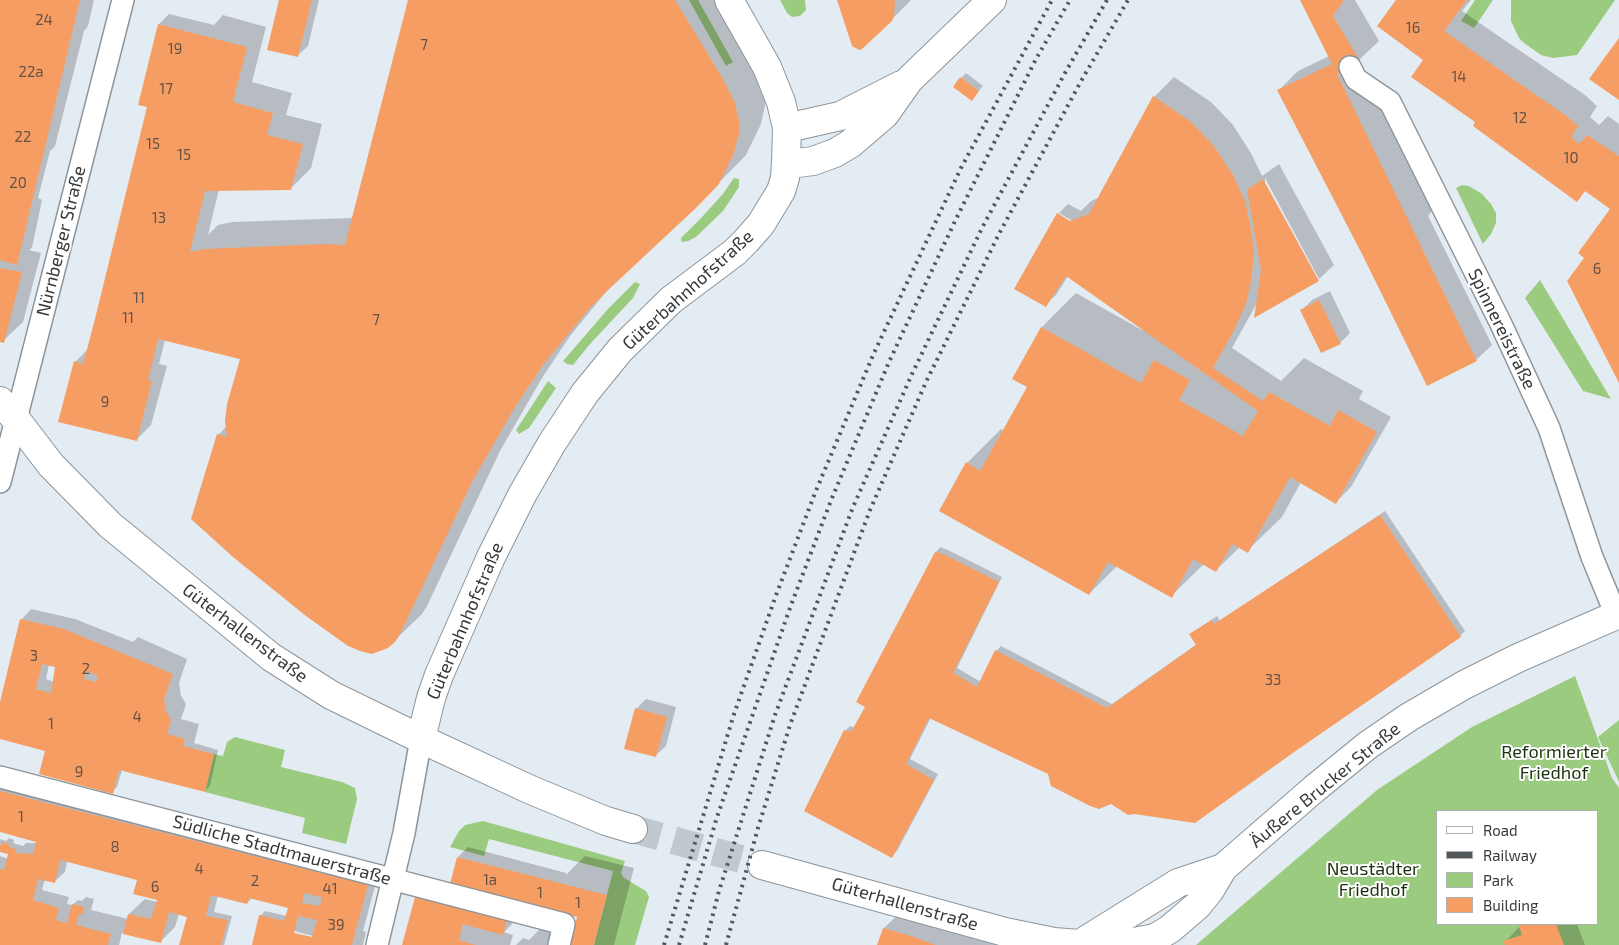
<!DOCTYPE html>
<html>
<head>
<meta charset="utf-8">
<style>
  body { margin:0 }
  #map { position:relative; width:1619px; height:945px; overflow:hidden; background:#e4ecf3; font-family:"Exo 2",sans-serif }
  canvas { display:block }
  .legend { position:absolute; left:1436px; top:810px; width:162px; height:115px; box-sizing:border-box; background:#fff; border:1px solid #afb0b1; margin:0; padding:6px 9px; list-style:none; font-size:15px; color:#363a3c }
  .legend li { display:flex; align-items:center; gap:10px; height:25px }
  .legend b { width:25px; border:1px solid #afb0b1 }
</style>
</head>
<body>
<div id="map">
<canvas width="1619" height="945"></canvas>
<ul class="legend">
<li><b style="height:6px;background:#fff"></b>Road</li>
<li><b style="height:6px;background:#52575a"></b>Railway</li>
<li><b style="height:14px;background:#9bcb7f"></b>Park</li>
<li><b style="height:14px;background:#f69d63"></b>Building</li>
</ul>
</div>
<script>
const c = document.querySelector('canvas').getContext('2d');
c.lineJoin = 'round';
function fill(path, color) { c.fillStyle = color; c.fill(path, 'evenodd'); }
const shape = rows => new Path2D(rows.map(r => 'M' + r).join(''));
function stroke(path, color, width, dash) { c.strokeStyle = color; c.lineWidth = width; c.lineCap = dash ? 'butt' : 'round'; c.setLineDash(dash || []); c.stroke(path); }
function write(font, color, halo, rows, align = 'center') {
  c.font = font + ' "Exo 2",sans-serif'; c.lineWidth = 4; c.setLineDash([]); c.textBaseline = 'middle'; c.strokeStyle = halo; c.fillStyle = color; for (const [text, x, y, turn = 0] of rows) {
    c.save(); c.translate(x, y); c.rotate((+turn || 0) * Math.PI / 180); c.textAlign = isNaN(turn) ? turn : align; if (halo) c.strokeText(text, 0, 0); c.fillText(text, 0, 0); c.restore();
  }
}
fill(shape([
  [689,0,698,0,733,62,726,66],
  [780,0,805,0,806,10,800,16,792,17,787,13],
  [1475,0,1493,0,1474,28,1461,21],
  [1511,0,1615,0,1577,55,1553,58,1541,55,1524,43,1519,38,1511,21],
  [734,178,739,179,739,187,723,211,696,237,688,241,682,242,681,238,702,217,722,195],
  [1462,185,1469,186,1482,194,1491,204,1496,213,1496,223,1491,234,1483,244,1456,188],
  [1540,280,1611,399,1583,391,1525,298],
  [635,282,640,284,633,298,590,344,573,365,567,364,563,361,608,309],
  [548,381,556,388,529,428,519,434,516,430],
  [1575,676,1612,778,1619,788,1619,945,1196,945,1377,790,1472,727],
  [1438,811,1598,811,1598,924,1438,924],
  [1619,720,1619,782,1598,737],
  [235,737,285,750,281,767,342,782,355,788,357,799,346,844,302,833,305,818,205,792,214,754,223,756,227,742],
  [483,821,625,861,621,873,624,878,646,891,649,897,635,945,594,945,613,871,489,839,484,856,450,847,459,831,465,825]
]), '#9bcb7f');
fill(shape([
  [0,0,94,0,88,26,84,31,55,146,50,151,38,198,42,200,32,248,29,250,41,253,23,322,3,341,0,340],
  [281,0,319,0,308,46,297,56],
  [409,0,718,0,766,93,765,105,761,124,746,155,696,206,614,282,570,336,542,378,500,451,427,606,422,614,394,641,218,435,227,426,241,359,165,340,159,364,167,366,151,425,136,440,75,362,89,348,149,106,140,104,159,24,169,14,214,25,223,15,266,27,252,82,292,93,286,115,322,124,311,168,291,188,219,189,208,235,218,225,232,222,353,218],
  [838,0,911,0,891,20],
  [1302,0,1355,0,1379,41,1359,60,1432,211,1428,216,1492,345,1476,360,1364,255,1278,91,1298,71,1329,56],
  [1398,0,1471,0,1462,11,1585,95,1597,106,1590,117,1599,125,1608,116,1619,124,1619,380,1586,258,1611,209,1586,190,1577,200,1476,122,1425,59],
  [966,73,983,86,976,94,961,78],
  [1174,77,1211,102,1233,125,1252,155,1262,176,1279,164,1334,265,1319,279,1265,178,1265,184,1317,281,1257,303,1232,348,1281,381,1304,358,1363,391,1359,399,1391,417,1351,487,1336,502,1301,482,1282,517,1247,551,1240,547,1216,570,1204,564,1171,596,1117,566,1089,594,967,463,1001,429,1004,431,1029,387,1014,378,1042,327,1076,293,1142,330,1143,328,1068,276,1056,295,1045,305,1058,214,1068,204,1081,211,1091,201,1098,198,1154,97],
  [1059,213,1076,223,1074,225,1059,216],
  [1330,291,1350,333,1340,343,1302,310,1312,300],
  [1385,511,1465,631,1460,636,1296,749,1134,813,931,717,910,759,938,774,897,851,892,856,845,731,850,726,855,728,866,706,936,552,940,547,948,550,1002,577,957,668,981,682,996,651,1001,646,1112,704,1197,644,1191,634,1196,630,1217,616,1220,621],
  [31,609,75,619,133,642,138,637,187,659,179,683,181,696,186,704,181,719,199,724,194,743,218,750,210,786,205,791,122,770,117,787,112,792,48,750,0,738,0,707,21,620],
  [49,665,57,666,54,682,46,679],
  [646,699,676,707,666,746,655,756,636,709],
  [0,772,378,875,363,931,366,932,363,945,254,945,260,916,265,911,287,916,289,907,252,898,247,903,218,895,214,912,232,916,224,945,181,945,188,917,179,914,175,927,160,942,122,933,119,945,0,945,0,856,8,859,9,853,0,851,0,839,6,841,9,838,14,840,13,843,23,846,26,843,37,843,38,841,0,831],
  [67,861,138,879,158,899,157,902,145,899,129,914,128,919,91,910,94,899,86,897,82,901,78,900,72,905,67,904,69,897,42,890,45,879,54,882,65,872],
  [294,931,313,936,313,939,292,933],
  [468,847,566,873,566,875,585,856,634,868,614,945,571,945,578,916,458,857],
  [426,887,517,910,513,923,504,932,513,935,510,945,404,945,416,897],
  [912,901,1021,945,879,945,884,928],
  [1519,924,1577,924,1585,945,1506,945,1505,942,1520,926],
  [544,925,567,945,516,945,523,938,529,940]
]), '#0003');
fill(shape([
  [0,0,80,0,17,265,0,260],
  [279,0,312,0,298,57,267,50],
  [408,0,675,0,723,79,735,103,739,121,739,133,734,153,719,184,697,207,607,291,588,310,543,365,515,407,473,480,400,634,395,642,388,648,372,654,360,651,348,646,306,616,233,557,191,519,217,434,227,437,225,421,227,404,240,359,158,339,148,380,152,381,137,441,58,422,74,361,83,364,94,323,147,107,138,105,158,24,247,47,233,102,273,113,267,135,303,144,291,190,205,191,190,252,204,249,325,244,345,245],
  [837,0,895,0,894,17,892,21,862,49,859,50,852,46],
  [1300,0,1344,0,1333,16,1360,61,1337,74,1477,361,1427,386,1363,256,1277,90,1332,64],
  [1396,0,1467,0,1444,31,1565,115,1578,126,1571,137,1579,144,1587,135,1619,156,1619,383,1567,281,1584,258,1578,253,1610,209,1585,191,1577,202,1473,126,1475,122,1411,77,1423,60,1377,26],
  [1619,38,1619,100,1589,79],
  [960,77,979,91,972,101,953,87],
  [1153,96,1191,122,1213,145,1233,175,1245,201,1251,229,1254,253,1251,282,1246,304,1233,332,1213,368,1263,401,1269,392,1330,426,1338,410,1377,432,1336,504,1290,477,1248,553,1232,544,1216,572,1193,559,1172,598,1108,562,1089,595,939,511,966,462,980,471,1027,387,1012,379,1041,327,1141,383,1154,360,1190,380,1179,400,1243,436,1258,411,1066,276,1046,307,1014,289,1057,213,1070,221,1089,214],
  [1263,179,1319,281,1254,318,1261,270,1247,190],
  [0,268,22,272,4,343,0,342],
  [1319,300,1341,344,1321,353,1300,310],
  [1380,515,1461,637,1297,750,1195,823,1134,814,1128,815,1111,804,1099,809,1090,806,1051,786,1048,774,929,718,906,764,934,780,892,858,804,811,844,730,851,732,865,707,856,702,935,552,943,554,999,582,953,673,977,687,995,650,1107,708,1196,645,1189,634,1212,620,1214,624],
  [20,619,64,629,173,674,164,699,166,711,171,720,167,734,185,739,183,746,214,754,205,792,119,770,113,794,39,774,45,751,0,739,0,702],
  [42,664,55,667,51,693,36,689],
  [86,671,98,676,96,682,84,679],
  [635,708,667,717,656,757,624,749],
  [0,791,368,885,352,945,252,945,259,915,284,921,288,908,249,898,247,904,211,895,206,916,228,920,221,945,179,945,187,917,169,912,161,943,123,934,128,914,151,919,157,900,133,894,137,880,60,860,55,883,38,879,33,900,59,908,56,920,67,923,72,904,84,907,82,915,79,914,76,925,111,934,108,945,0,945,0,869,4,870,8,854,0,852,0,845,2,845,3,842,9,844,9,847,16,849,15,853,33,854,36,842,0,832],
  [304,893,322,897,320,906,302,903],
  [298,916,317,920,312,937,294,933],
  [457,857,607,895,594,945,570,945,577,917,450,884],
  [415,897,507,920,503,935,463,924,459,940,476,945,402,945],
  [1518,924,1556,924,1564,945,1505,945,1503,941,1522,935],
  [883,928,911,936,936,945,877,945]
]), '#f69d63');
stroke(shape([
  [633,829,762,865]
]), '#c1c8ce', 28, [28, 14]);
const street = shape([
  [1350,67,1356,79,1390,102,1501,324,1549,428,1592,557,1616,615],
  [0,482,123,0],
  [0,777,564,924,559,945],
  [377,945,404,833,421,739]
]);
const secondary = shape([
  [787,128,840,116,901,85],
  [786,162,798,163,813,161,835,153,850,144,885,114,909,80,992,0],
  [0,401,15,418,51,465,110,525,271,657,331,695,421,739,531,790,606,821,633,829],
  [421,739,431,698,439,675,491,557,522,495,552,443,585,393,620,350,671,300,735,252,746,241,761,224,781,191,785,178,786,162,787,128,781,102,767,67,729,0],
  [762,865,1005,932,1054,942,1079,944,1118,945,1155,938,1170,929,1198,905,1210,890,1223,868,1314,789,1368,745,1409,717,1464,685,1518,658,1619,614],
  [1080,944,1178,883,1223,868]
]);
stroke(street, '#8d959b', 24);
stroke(secondary, '#8d959b', 30);
stroke(street, '#fff', 21);
stroke(secondary, '#fff', 28);
stroke(shape([
  [664,945,734,714,775,598,815,493,874,353,961,168,1052,0],
  [679,945,717,817,791,605,832,498,889,362,956,219,1036,59,1070,0],
  [705,945,719,891,775,715,853,507,912,374,982,228,1065,73,1107,0],
  [726,945,758,828,790,725,870,510,926,382,999,234,1080,83,1128,0]
]), '#52575a', 4, [2.5, 5]);
write('15px', '#665346', null, [
  ["24",44,20],
  ["16",1413,28],
  ["7",424,45],
  ["19",175,49],
  ["22a",31,72],
  ["14",1459,77],
  ["17",166,89],
  ["12",1520,118],
  ["22",23,137],
  ["15",153,144],
  ["15",184,155],
  ["10",1571,158],
  ["20",18,183],
  ["13",159,218],
  ["6",1597,269],
  ["11",139,298],
  ["11",128,318],
  ["7",376,320],
  ["9",105,402],
  ["3",34,656],
  ["2",86,669],
  ["33",1273,680],
  ["4",137,717],
  ["1",51,724],
  ["9",79,772],
  ["1",21,817],
  ["8",115,847],
  ["4",199,869],
  ["1a",490,880],
  ["2",255,881],
  ["6",155,887],
  ["41",330,889],
  ["1",540,893],
  ["1",578,903],
  ["39",336,925]
]);
write('18px', '#363a3c', '#fff', [
  ["Nürnberger Straße",61,241,-76],
  ["Güterbahnhofstraße",688,290,-42],
  ["Spinnereistraße",1502,329,64],
  ["Güterbahnhofstraße",465,621,-67],
  ["Güterhallenstraße",245,633,37],
  ["Äußere Brucker Straße",1325,785,-39],
  ["Südliche Stadtmauerstraße",282,850,15],
  ["Güterhallenstraße",905,904,16]
]);
write('18px', '#1b310d', '#fff', [
  ["Reformierter",1554,752],
  ["Friedhof",1554,773],
  ["Neustädter",1373,869],
  ["Friedhof",1373,890]
]);
</script>
</body>
</html>
